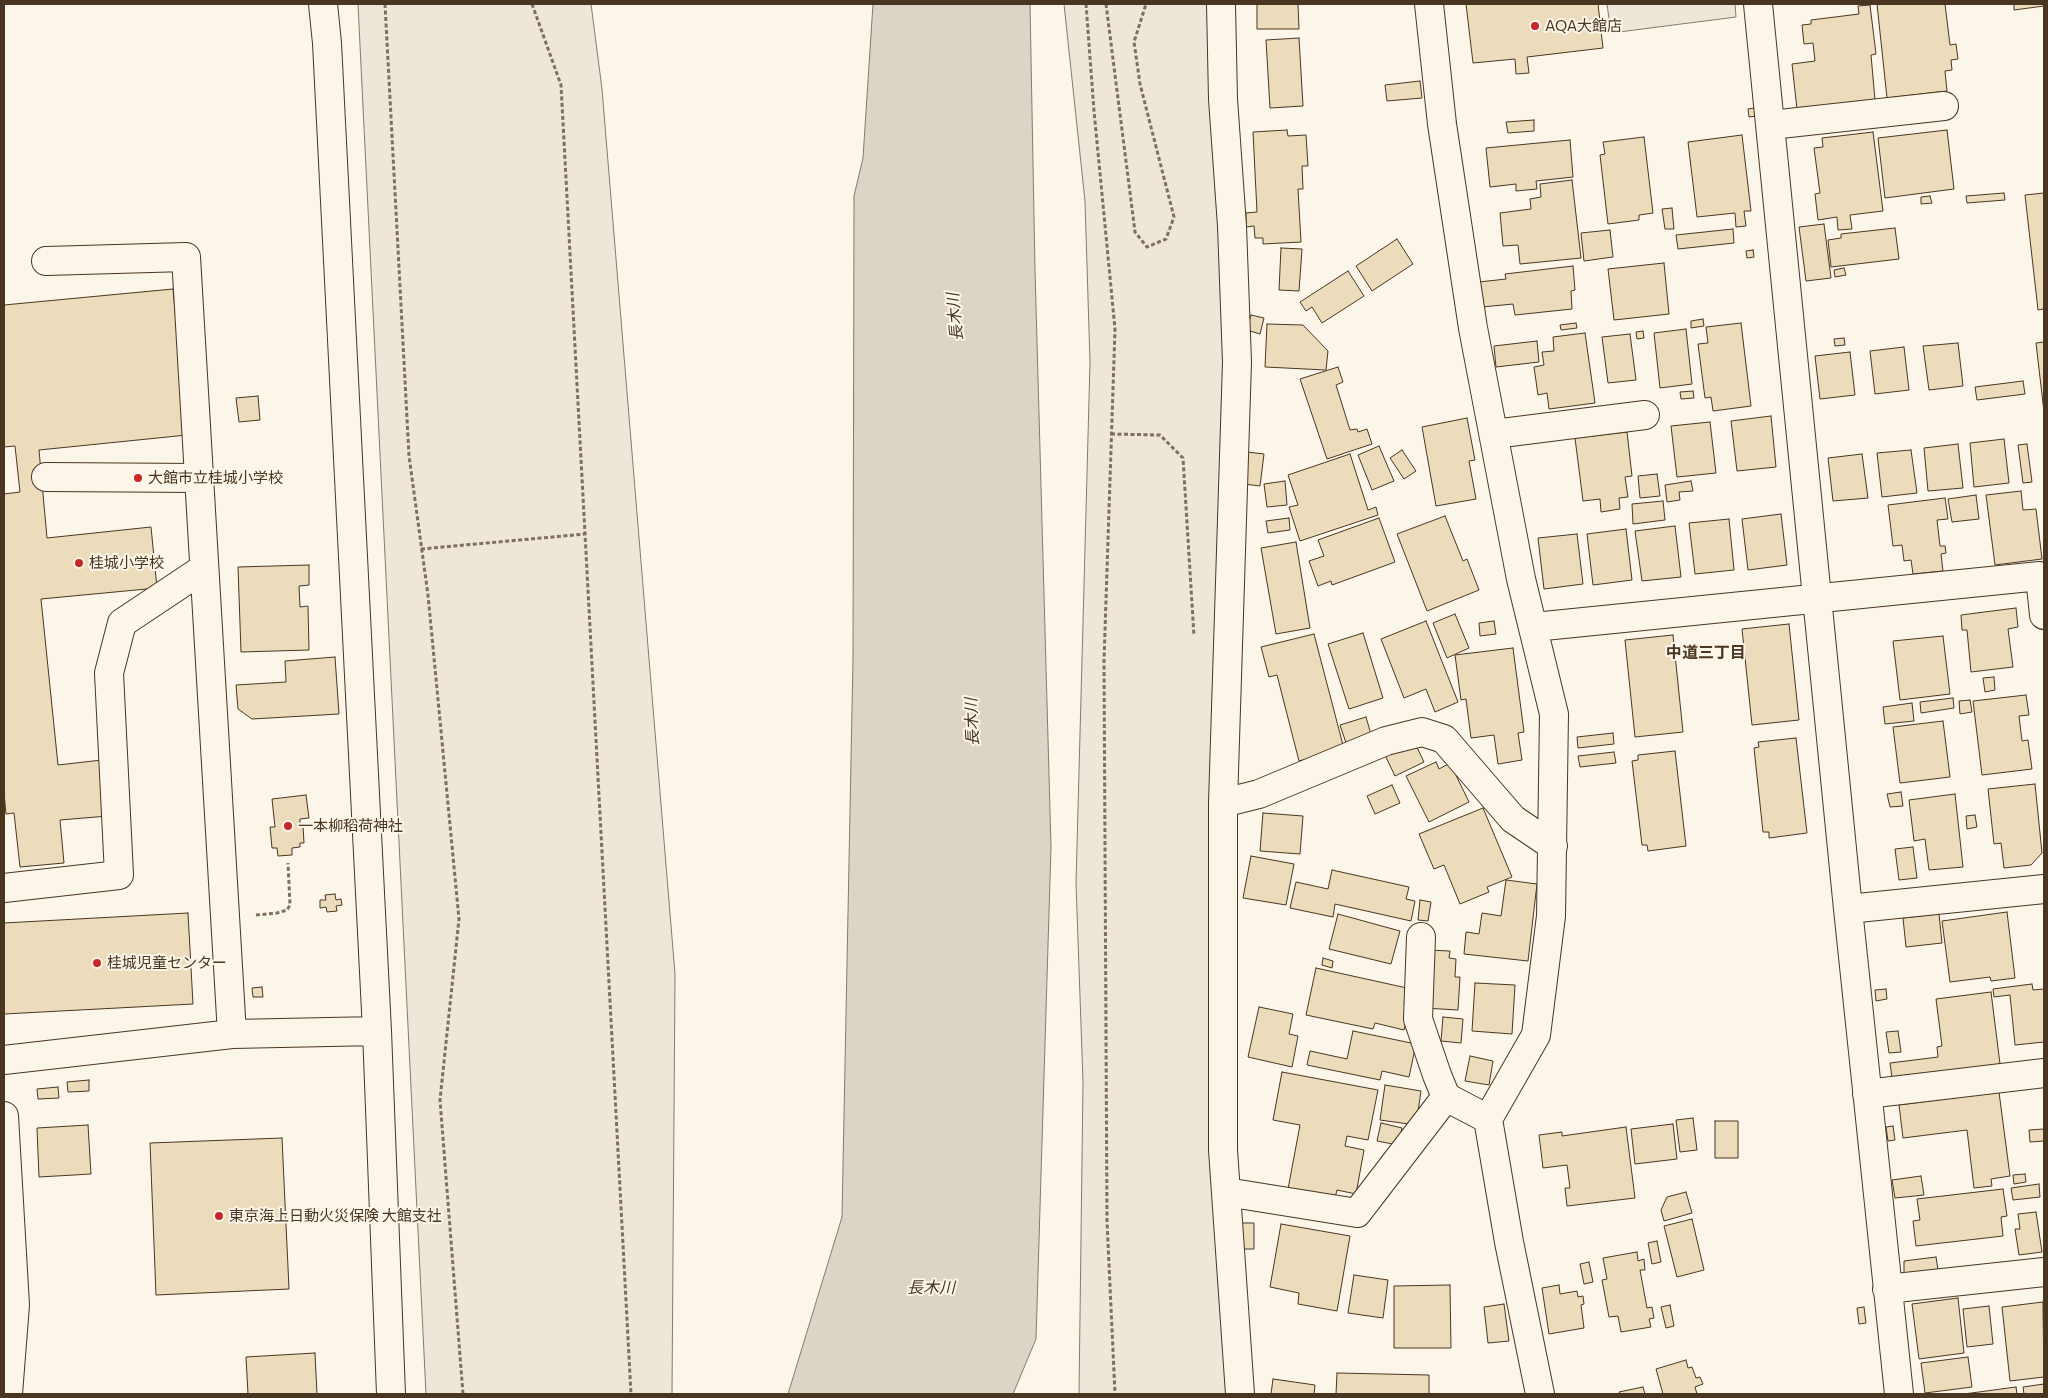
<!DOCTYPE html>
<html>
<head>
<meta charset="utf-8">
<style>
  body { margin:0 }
  #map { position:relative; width:2048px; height:1398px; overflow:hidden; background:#fbf6e9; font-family:Commissioner,sans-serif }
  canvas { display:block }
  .frame { position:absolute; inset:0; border:5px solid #4a3520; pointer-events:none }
</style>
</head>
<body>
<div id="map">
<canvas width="2048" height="1398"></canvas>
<div class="frame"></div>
</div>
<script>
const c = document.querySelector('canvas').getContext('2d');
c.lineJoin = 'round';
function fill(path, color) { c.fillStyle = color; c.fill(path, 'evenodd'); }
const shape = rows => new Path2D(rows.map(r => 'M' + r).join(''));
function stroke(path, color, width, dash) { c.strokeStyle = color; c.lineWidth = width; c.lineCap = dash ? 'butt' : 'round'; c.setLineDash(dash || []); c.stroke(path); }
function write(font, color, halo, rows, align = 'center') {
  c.font = font + ' Commissioner,"Noto Sans JP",sans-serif'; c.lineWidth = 4; c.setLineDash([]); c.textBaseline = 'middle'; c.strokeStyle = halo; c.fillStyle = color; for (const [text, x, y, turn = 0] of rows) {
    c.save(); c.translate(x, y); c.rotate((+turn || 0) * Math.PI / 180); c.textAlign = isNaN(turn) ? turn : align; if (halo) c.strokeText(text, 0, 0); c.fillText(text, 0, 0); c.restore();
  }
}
const green = shape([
  [358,4,591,4,602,89,675,974,672,1394,426,1394,358,4],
  [1064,4,1210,4,1224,327,1228,1394,1079,1394,1083,1082,1076,883,1090,362,1085,201,1064,4]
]);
fill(green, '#ede6d9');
stroke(green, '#887966', 1);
const parking = shape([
  [1607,4,1735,4,1736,17,1611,33,1607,4]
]);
fill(parking, '#ede7d9');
stroke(parking, '#887966', 1);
const water = shape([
  [873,4,1030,4,1035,270,1051,847,1036,1339,1013,1394,788,1394,842,1217,853,659,854,196,863,158,873,4]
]);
fill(water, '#dcd4c6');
stroke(water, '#887966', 1);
const building = shape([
  [1257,4,1298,4,1299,29,1257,29,1257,4],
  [1466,4,1598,4,1603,48,1527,57,1529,73,1516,74,1515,59,1473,63,1466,4],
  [1877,4,1945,4,1950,45,1956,44,1958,59,1951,60,1952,70,1945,71,1947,91,1887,98,1877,4],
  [2014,4,2044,4,2044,6,2014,10,2014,4],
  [1870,5,1876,54,1871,55,1875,100,1797,109,1792,64,1815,61,1813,43,1804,44,1802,25,1811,24,1811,20,1859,14,1858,6,1870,5],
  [1299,38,1303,106,1270,108,1266,40,1299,38],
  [1420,81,1422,98,1387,101,1385,85,1420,81],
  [1754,108,1756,116,1749,117,1748,109,1754,108],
  [1534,120,1534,131,1508,133,1506,122,1534,120],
  [1287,130,1288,136,1306,135,1308,166,1302,166,1303,189,1298,189,1301,242,1263,244,1263,238,1255,238,1254,226,1246,227,1246,213,1257,212,1253,132,1287,130],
  [1947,130,1954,189,1885,198,1878,138,1947,130],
  [1873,132,1883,211,1850,215,1852,229,1838,230,1837,217,1818,220,1815,194,1820,193,1814,148,1823,147,1822,138,1873,132],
  [1742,135,1751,211,1744,211,1746,226,1736,227,1735,213,1697,217,1688,142,1742,135],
  [1644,137,1653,213,1639,215,1639,220,1608,224,1600,155,1605,154,1603,142,1644,137],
  [1570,140,1573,177,1536,181,1537,189,1516,191,1516,184,1490,187,1486,148,1570,140],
  [1572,180,1581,258,1520,264,1518,245,1503,246,1500,213,1531,209,1530,199,1541,197,1540,184,1572,180],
  [2004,193,2005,200,1967,203,1966,196,2004,193],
  [2044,193,2044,309,2038,310,2025,195,2044,193],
  [1930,196,1932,203,1921,204,1921,197,1930,196],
  [1672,208,1674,229,1665,229,1662,209,1672,208],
  [1824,224,1831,278,1806,281,1799,227,1824,224],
  [1895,228,1899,259,1831,267,1828,240,1841,238,1841,234,1895,228],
  [1733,229,1734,243,1678,249,1676,235,1733,229],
  [1610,230,1613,257,1584,261,1581,233,1610,230],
  [1397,239,1413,264,1372,291,1356,266,1397,239],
  [1281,248,1302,249,1299,291,1279,290,1281,248],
  [1753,250,1754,257,1747,258,1746,251,1753,250],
  [1664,263,1669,314,1614,320,1608,269,1664,263],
  [1573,266,1575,290,1571,291,1572,309,1515,315,1513,304,1482,307,1479,282,1506,279,1505,274,1573,266],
  [1844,268,1846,275,1835,277,1834,270,1844,268],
  [1348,271,1364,296,1322,323,1312,307,1306,311,1300,302,1348,271],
  [173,289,187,435,39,450,47,538,151,527,157,588,41,599,58,765,102,760,108,816,60,820,64,863,20,867,14,813,6,814,4,793,4,494,20,492,15,446,4,447,4,305,173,289],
  [1251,315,1264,318,1260,334,1247,330,1251,315],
  [1703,319,1704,326,1691,328,1691,321,1703,319],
  [1576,323,1577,328,1561,330,1560,325,1576,323],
  [1741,323,1751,406,1713,411,1711,397,1705,398,1698,344,1708,343,1706,327,1741,323],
  [1267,324,1303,325,1328,351,1326,370,1265,367,1267,324],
  [1686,329,1692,384,1660,388,1654,333,1686,329],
  [1643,331,1644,338,1637,339,1636,332,1643,331],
  [1585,333,1595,403,1549,409,1547,393,1538,395,1534,367,1544,365,1542,352,1554,351,1553,337,1585,333],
  [1630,334,1636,380,1608,383,1602,337,1630,334],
  [1844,338,1845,345,1835,346,1834,339,1844,338],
  [1537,341,1539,362,1496,367,1494,346,1537,341],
  [2044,342,2044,412,2036,343,2044,342],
  [1958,343,1963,386,1929,390,1923,346,1958,343],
  [1904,347,1909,390,1875,394,1870,351,1904,347],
  [1850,352,1855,395,1820,399,1815,356,1850,352],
  [1338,367,1343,382,1336,385,1350,430,1357,429,1358,432,1367,429,1372,444,1327,459,1300,379,1338,367],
  [2023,381,2025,394,1977,400,1975,387,2023,381],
  [1693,391,1694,398,1681,399,1680,392,1693,391],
  [258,396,260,420,239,422,236,398,258,396],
  [1771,416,1776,467,1737,471,1731,421,1771,416],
  [1467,418,1475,460,1469,461,1476,499,1436,506,1422,427,1467,418],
  [1710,422,1716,473,1677,477,1671,426,1710,422],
  [1627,432,1632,476,1625,477,1628,497,1619,498,1620,509,1601,512,1600,499,1583,501,1575,438,1627,432],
  [2004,439,2009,483,1974,487,1970,443,2004,439],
  [1958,444,1963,488,1928,491,1924,448,1958,444],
  [2027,444,2032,482,2023,483,2018,445,2027,444],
  [1379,446,1394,481,1372,490,1358,455,1379,446],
  [1402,450,1416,471,1404,479,1390,458,1402,450],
  [1911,450,1917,493,1882,497,1877,453,1911,450],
  [1247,452,1264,454,1260,486,1244,484,1247,452],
  [1350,454,1368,510,1376,507,1378,515,1300,541,1289,507,1298,505,1288,475,1350,454],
  [1862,454,1868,498,1833,501,1828,458,1862,454],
  [1657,474,1660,496,1640,498,1638,476,1657,474],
  [1285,481,1287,505,1267,507,1264,484,1285,481],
  [1691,481,1693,491,1679,492,1680,500,1667,502,1665,485,1691,481],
  [2021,491,2023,510,2036,509,2042,559,1995,565,1986,495,2021,491],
  [1976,495,1979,519,1952,522,1948,499,1976,495],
  [1945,498,1948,519,1937,520,1940,546,1945,546,1946,553,1941,554,1943,571,1913,574,1911,560,1904,561,1902,545,1893,546,1888,505,1945,498],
  [1663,501,1665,520,1633,524,1632,504,1663,501],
  [1781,514,1787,565,1748,570,1742,519,1781,514],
  [1445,516,1463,561,1467,559,1479,590,1427,611,1397,534,1445,516],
  [1289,518,1290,530,1268,533,1266,521,1289,518],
  [1379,518,1395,562,1332,585,1331,581,1318,586,1309,561,1324,556,1318,540,1379,518],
  [1729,519,1734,570,1695,574,1689,523,1729,519],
  [1675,526,1681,577,1642,581,1635,531,1675,526],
  [1626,529,1632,580,1593,585,1587,534,1626,529],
  [1577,534,1583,584,1544,589,1538,538,1577,534],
  [1296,542,1310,628,1276,634,1261,548,1296,542],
  [309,565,309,585,299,586,300,607,308,606,309,650,241,652,238,567,309,565],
  [2016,608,2018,627,2008,629,2013,667,1971,672,1967,630,1962,630,1961,615,2016,608],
  [1455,614,1469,648,1447,658,1433,623,1455,614],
  [1426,621,1458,702,1435,712,1426,689,1404,698,1381,639,1426,621],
  [1494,621,1496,634,1480,636,1479,623,1494,621],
  [1789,624,1799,720,1752,725,1742,629,1789,624],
  [1363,633,1383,698,1349,709,1328,644,1363,633],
  [1314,634,1344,749,1299,761,1277,675,1269,677,1261,647,1314,634],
  [1673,635,1683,732,1635,737,1625,640,1673,635],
  [1943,636,1950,694,1900,700,1893,641,1943,636],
  [1513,648,1524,732,1518,733,1522,760,1498,764,1494,735,1471,738,1466,699,1461,700,1455,655,1513,648],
  [335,657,339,714,252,719,238,709,236,685,286,682,285,661,335,657],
  [1994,677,1995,690,1985,692,1983,678,1994,677],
  [2026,695,2029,715,2019,716,2022,741,2028,740,2032,769,1982,775,1973,701,2026,695],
  [1953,698,1954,708,1921,713,1920,702,1953,698],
  [1970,700,1972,712,1960,714,1959,701,1970,700],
  [1912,703,1914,721,1885,724,1883,707,1912,703],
  [1366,717,1372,738,1347,746,1340,725,1366,717],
  [1943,721,1950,777,1900,783,1893,727,1943,721],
  [1613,733,1614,744,1578,748,1577,737,1613,733],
  [1796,738,1807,833,1769,838,1769,832,1763,832,1754,748,1759,747,1758,742,1796,738],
  [1413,739,1424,762,1395,776,1384,753,1413,739],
  [1675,751,1686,846,1648,851,1647,845,1642,845,1632,761,1638,760,1638,755,1675,751],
  [1614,752,1616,763,1580,767,1578,756,1614,752],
  [1436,762,1439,769,1450,763,1469,802,1429,822,1406,776,1436,762],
  [2035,784,2042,853,2031,865,2004,868,2001,843,1994,844,1988,789,2035,784],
  [1392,785,1400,803,1375,814,1367,796,1392,785],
  [1901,792,1903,806,1890,807,1887,794,1901,792],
  [1955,794,1963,867,1929,870,1925,839,1914,841,1909,800,1955,794],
  [306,795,309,818,300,819,300,826,303,826,304,843,300,843,300,847,292,848,292,855,278,856,277,848,272,848,270,827,275,827,272,799,306,795],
  [1483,808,1512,877,1487,887,1489,892,1460,904,1444,865,1434,869,1419,834,1483,808],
  [1263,813,1303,816,1300,854,1260,851,1263,813],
  [1975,815,1977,827,1967,829,1966,816,1975,815],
  [1913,847,1917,878,1899,880,1895,849,1913,847],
  [1251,856,1294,864,1286,905,1243,898,1251,856],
  [1332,870,1409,887,1406,899,1415,901,1411,921,1335,904,1333,917,1290,908,1296,882,1328,889,1332,870],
  [1506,880,1537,884,1528,961,1464,954,1466,932,1479,934,1482,913,1501,916,1506,880],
  [335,894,336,900,341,899,342,905,336,906,337,911,327,912,326,907,320,908,320,900,326,900,325,895,335,894],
  [1420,900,1431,902,1428,921,1418,920,1420,900],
  [2007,912,2015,978,1991,981,1990,977,1950,982,1942,921,2007,912],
  [188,913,193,1004,4,1014,4,923,188,913],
  [1338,914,1400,931,1391,964,1329,949,1338,914],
  [1939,914,1942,943,1906,947,1903,918,1939,914],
  [1427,950,1450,951,1449,958,1456,959,1455,977,1460,977,1458,1010,1424,1008,1427,950],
  [1323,958,1333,961,1332,968,1322,965,1323,958],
  [1316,968,1407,988,1404,1004,1410,1005,1404,1030,1375,1023,1373,1029,1306,1015,1316,968],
  [1475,983,1515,985,1512,1034,1472,1031,1475,983],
  [2032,984,2033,990,2044,989,2044,1042,2015,1045,2010,995,1994,997,1993,989,2032,984],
  [262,987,263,997,253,997,252,988,262,987],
  [1886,989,1887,999,1876,1001,1875,990,1886,989],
  [1991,992,2000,1064,1892,1078,1890,1063,1938,1057,1937,1047,1942,1046,1936,999,1991,992],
  [1259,1007,1293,1014,1289,1034,1298,1036,1292,1067,1248,1057,1259,1007],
  [1443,1017,1463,1019,1461,1043,1441,1041,1443,1017],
  [1353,1031,1416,1044,1409,1077,1382,1071,1380,1080,1307,1065,1310,1051,1347,1059,1353,1031],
  [1898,1031,1901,1052,1889,1053,1886,1032,1898,1031],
  [1470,1056,1493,1061,1489,1085,1465,1081,1470,1056],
  [1282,1072,1378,1090,1368,1140,1347,1136,1345,1146,1364,1150,1356,1194,1337,1190,1335,1198,1288,1189,1300,1125,1273,1120,1282,1072],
  [89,1080,89,1091,68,1092,67,1082,89,1080],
  [1385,1085,1421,1091,1416,1125,1380,1120,1385,1085],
  [58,1087,59,1098,38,1099,37,1089,58,1087],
  [1999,1092,2010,1176,1991,1179,1992,1186,1974,1188,1967,1130,1903,1138,1899,1105,1999,1092],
  [1693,1118,1697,1150,1680,1152,1676,1120,1693,1118],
  [1715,1121,1738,1121,1738,1158,1715,1158,1715,1121],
  [1381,1123,1402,1128,1398,1145,1377,1141,1381,1123],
  [1673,1124,1677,1159,1635,1164,1631,1129,1673,1124],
  [88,1125,91,1174,39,1177,37,1128,88,1125],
  [1893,1126,1895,1140,1888,1141,1886,1127,1893,1126],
  [1626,1127,1635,1198,1567,1206,1565,1188,1570,1188,1567,1165,1543,1168,1539,1135,1562,1132,1562,1136,1626,1127],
  [2044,1129,2044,1141,2030,1142,2029,1130,2044,1129],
  [282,1138,289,1289,156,1295,150,1143,282,1138],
  [2025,1174,2026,1182,2014,1184,2013,1175,2025,1174],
  [1921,1176,1924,1195,1895,1198,1892,1180,1921,1176],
  [2039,1184,2040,1197,2013,1200,2011,1188,2039,1184],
  [2003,1189,2007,1216,2001,1217,2003,1236,1916,1246,1913,1221,1920,1220,1917,1199,2003,1189],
  [1686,1192,1692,1213,1664,1221,1661,1210,1667,1197,1686,1192],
  [2036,1212,2042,1252,2019,1255,2015,1229,2020,1229,2018,1214,2036,1212],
  [1692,1219,1704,1270,1677,1277,1664,1226,1692,1219],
  [1242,1223,1254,1223,1254,1249,1242,1249,1242,1223],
  [1281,1224,1350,1236,1337,1311,1298,1304,1299,1293,1270,1287,1281,1224],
  [1657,1241,1661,1262,1652,1264,1648,1243,1657,1241],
  [1637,1252,1638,1261,1644,1259,1645,1270,1640,1270,1647,1308,1652,1307,1654,1318,1649,1319,1651,1327,1621,1332,1618,1316,1609,1317,1602,1280,1607,1279,1603,1258,1637,1252],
  [1936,1257,1938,1270,1904,1273,1904,1261,1936,1257],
  [1589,1262,1593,1282,1584,1284,1580,1264,1589,1262],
  [1354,1275,1388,1280,1383,1318,1348,1313,1354,1275],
  [1450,1285,1451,1348,1394,1348,1394,1286,1450,1285],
  [1559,1285,1560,1294,1577,1291,1578,1297,1583,1296,1584,1304,1581,1305,1584,1328,1549,1334,1542,1288,1559,1285],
  [1958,1298,1964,1353,1919,1359,1912,1304,1958,1298],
  [2043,1302,2044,1377,2010,1381,2002,1307,2043,1302],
  [1504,1304,1509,1341,1488,1343,1484,1307,1504,1304],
  [1670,1305,1674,1326,1666,1328,1661,1307,1670,1305],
  [1989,1306,1993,1344,1967,1347,1963,1309,1989,1306],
  [1864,1307,1866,1323,1859,1324,1857,1308,1864,1307],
  [315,1353,317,1394,248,1394,246,1357,315,1353],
  [1968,1357,1972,1387,1925,1393,1921,1363,1968,1357],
  [1686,1360,1688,1368,1692,1367,1696,1378,1700,1377,1703,1384,1695,1387,1697,1394,1663,1394,1656,1369,1686,1360],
  [1337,1373,1429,1375,1429,1394,1336,1394,1337,1373],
  [1273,1379,1315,1385,1314,1394,1271,1394,1273,1379],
  [2044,1384,2044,1394,2024,1394,2023,1387,2044,1384],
  [1643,1387,1645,1394,1620,1394,1619,1392,1643,1387],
  [2016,1387,2017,1394,1964,1394,2016,1387]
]);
fill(building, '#ecdcbc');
stroke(building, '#4a3520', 1);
const minor = shape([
  [323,4,327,43,377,1031,391,1394],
  [1221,4,1223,99,1232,226,1237,362,1223,803,1223,1150,1240,1394],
  [1429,4,1442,124,1473,328,1521,579,1554,714,1551,916,1536,1035,1488,1119,1509,1242,1540,1394],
  [1758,4,1848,909,1899,1394],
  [1771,125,1944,106],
  [46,261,186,257,232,1034],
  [1494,434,1645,415],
  [46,477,198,478],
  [1534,627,2040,576,2044,615],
  [1223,803,1259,794,1386,741,1422,732,1444,739,1513,819,1553,846],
  [4,888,119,875,109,673,122,623,203,569],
  [1848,909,2044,889],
  [1421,937,1418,1019,1437,1075,1446,1097,1488,1119],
  [4,1060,232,1034,377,1031],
  [1867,1094,2044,1073],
  [4,1116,15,1305,4,1307],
  [1226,1192,1357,1213,1446,1097],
  [1887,1289,2044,1272],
  [8,1394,15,1305]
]);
stroke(minor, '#4a3520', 30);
stroke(shape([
  [385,4,409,456,428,595,459,919,440,1100,463,1394],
  [532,4,561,85,631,1394],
  [1086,4,1094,111,1115,329,1104,661,1107,1221,1115,1394],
  [1106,4,1135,232,1147,247,1166,239,1174,217,1140,84,1134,42,1146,4],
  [1111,434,1160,435,1183,458,1194,636],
  [421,549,585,534],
  [256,915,277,913,287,910,290,905,288,863]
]), '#7f6f5c', 3, [4, 2.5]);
stroke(minor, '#fbf6e9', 28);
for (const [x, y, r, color] of [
  [1535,26,5,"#c62828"],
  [138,478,5,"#c62828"],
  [79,563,5,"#c62828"],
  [288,826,5,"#c62828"],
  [97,963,5,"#c62828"],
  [219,1216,5,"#c62828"]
]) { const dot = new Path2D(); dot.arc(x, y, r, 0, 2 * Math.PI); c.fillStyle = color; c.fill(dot); stroke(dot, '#fbf6e9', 2); }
write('15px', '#4a3520', '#fbf6e9', [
  ["AQA大館店",1545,26],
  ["大館市立桂城小学校",148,478],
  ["桂城小学校",89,563],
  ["一本柳稻荷神社",298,826],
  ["桂城児童センター",107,963],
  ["東京海上日動火災保険 大館支社",229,1216]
], 'left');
write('italic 16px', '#4a3520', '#fbf6e9', [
  ["長木川",955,317,-95],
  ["長木川",972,722,-92],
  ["長木川",931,1288]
]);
write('bold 16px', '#4a3520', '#fbf6e9', [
  ["中道三丁目",1706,653]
]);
</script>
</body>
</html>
